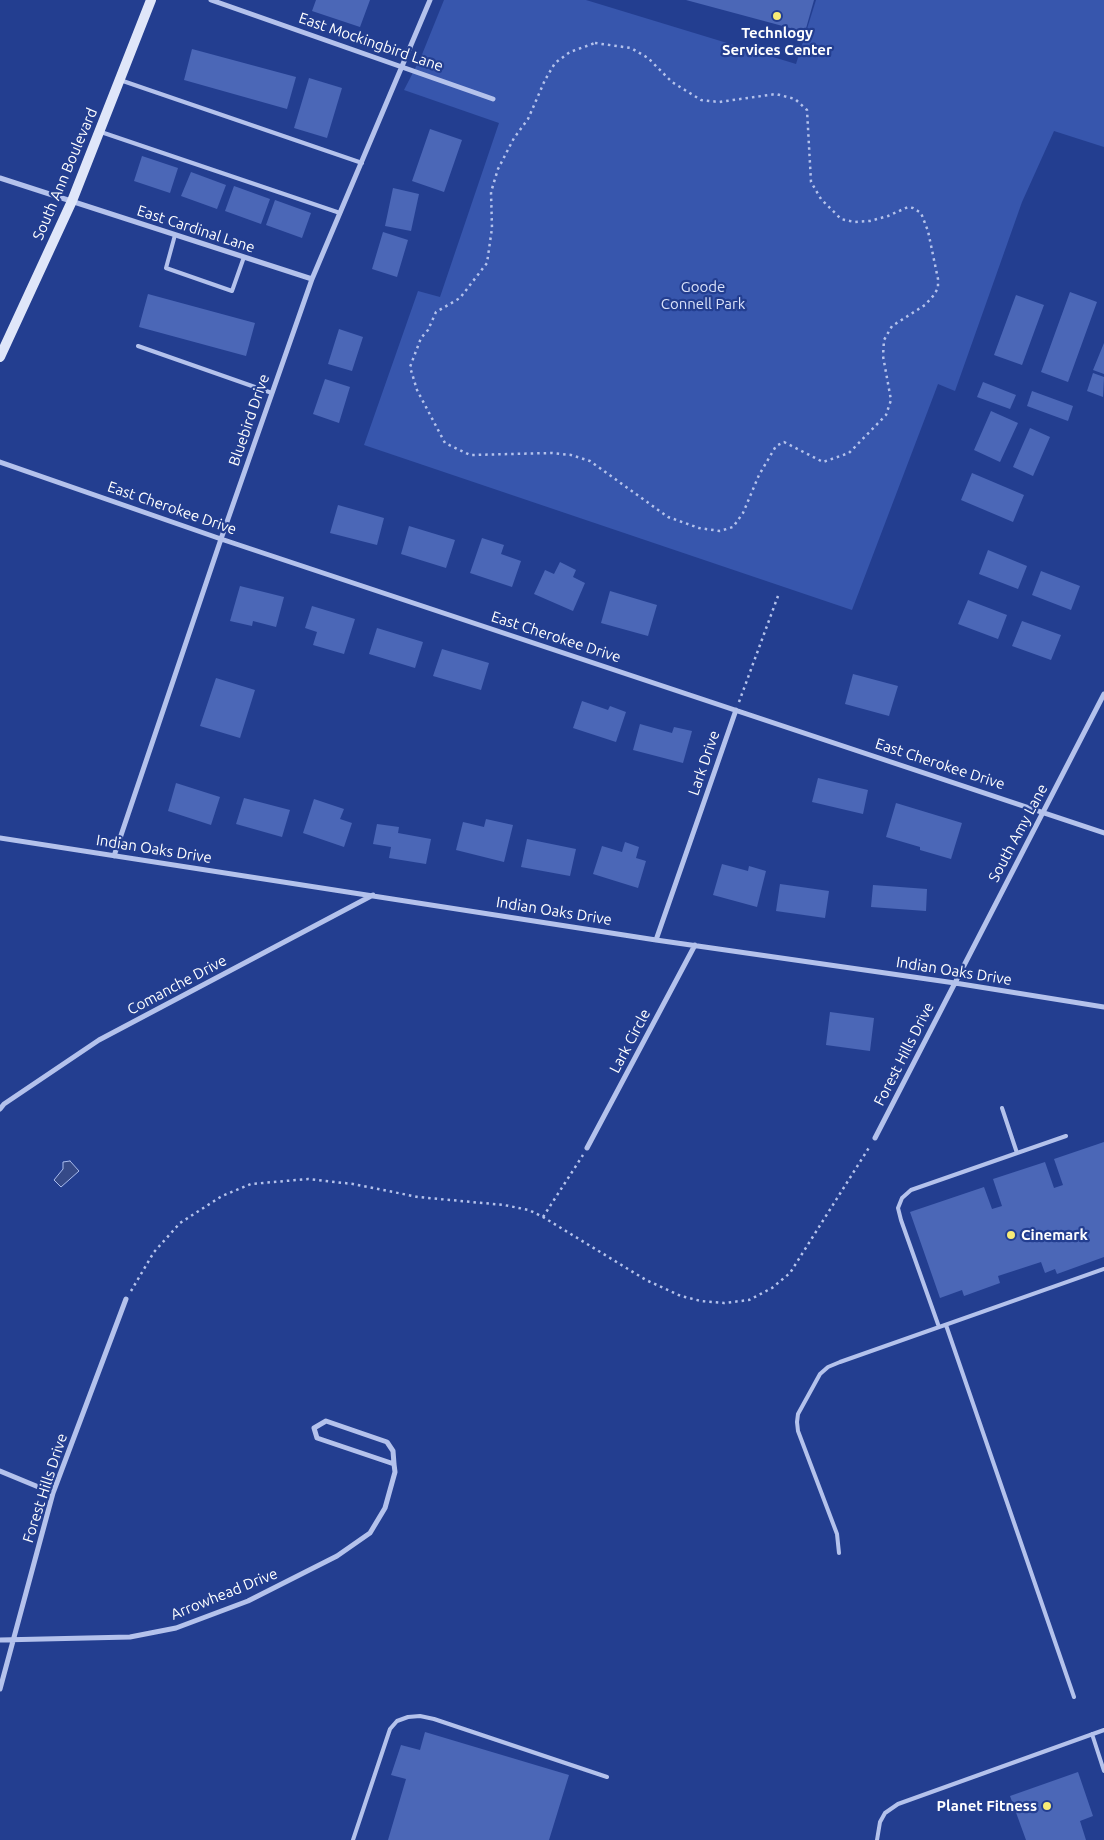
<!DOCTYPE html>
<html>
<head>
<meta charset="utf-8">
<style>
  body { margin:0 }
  canvas { display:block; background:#233e90 }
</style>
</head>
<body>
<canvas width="1104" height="1840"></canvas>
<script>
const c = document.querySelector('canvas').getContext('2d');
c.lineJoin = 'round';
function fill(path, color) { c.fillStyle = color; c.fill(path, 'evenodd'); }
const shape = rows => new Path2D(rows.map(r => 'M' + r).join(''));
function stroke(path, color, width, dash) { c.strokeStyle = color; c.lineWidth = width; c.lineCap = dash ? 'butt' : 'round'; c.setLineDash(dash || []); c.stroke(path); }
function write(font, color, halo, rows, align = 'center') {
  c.font = font + ' Ubuntu,sans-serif'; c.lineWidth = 4.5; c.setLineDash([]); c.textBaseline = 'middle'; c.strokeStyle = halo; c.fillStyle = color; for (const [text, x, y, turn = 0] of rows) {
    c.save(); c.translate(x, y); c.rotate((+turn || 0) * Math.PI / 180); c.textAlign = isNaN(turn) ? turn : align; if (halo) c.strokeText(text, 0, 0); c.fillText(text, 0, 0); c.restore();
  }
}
fill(shape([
  [444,0,586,0,796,64,816,0,1104,0,1104,147,1054,131,1022,202,955,391,938,384,852,610,364,445,418,291,440,297,499,123,404,90,421,57]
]), '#3756ad');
const water = shape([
  [70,1161,79,1171,61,1187,54,1180,63,1169,63,1162,70,1161]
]);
fill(water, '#364a88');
stroke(water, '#a8bbed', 1);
fill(shape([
  [316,0,370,0,360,27,312,11],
  [686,0,814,0,805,32],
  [192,49,296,77,287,109,184,80],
  [309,78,342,88,327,138,294,128],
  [430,129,462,140,444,192,412,181],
  [142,156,178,168,170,193,134,181],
  [191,172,226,185,217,209,181,196],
  [234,186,270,199,261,224,225,211],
  [393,188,419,194,411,231,385,226],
  [275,200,311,213,302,238,266,225],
  [383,232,408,240,397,277,372,269],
  [1070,292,1097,302,1068,382,1041,372],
  [148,294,255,323,246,356,139,327],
  [1016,295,1044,305,1022,365,994,355],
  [339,329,363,337,352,371,328,364],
  [1104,343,1104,374,1093,370],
  [1093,373,1104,377,1103,397,1087,391],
  [325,379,350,387,339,423,313,414],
  [983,382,1016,395,1010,409,977,397],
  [1032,391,1073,406,1068,421,1027,406],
  [991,411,1018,423,1000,462,974,450],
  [1030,428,1050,437,1033,476,1013,467],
  [972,473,1024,495,1013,522,961,500],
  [338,505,384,518,377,545,330,533],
  [409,526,455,540,446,568,401,554],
  [482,538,504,545,501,554,521,561,512,587,470,573],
  [988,550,1027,566,1018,589,979,574],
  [560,562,576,570,573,577,585,583,573,611,534,594,545,570,554,574],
  [1041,571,1080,586,1071,610,1032,595],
  [240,586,284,597,276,627,253,621,252,626,230,621],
  [610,591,657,605,648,636,601,623],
  [968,600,1007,615,998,639,958,624],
  [312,606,355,619,344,654,313,645,317,632,305,628],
  [1022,621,1061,635,1051,660,1012,646],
  [377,628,423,642,415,668,369,654],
  [442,649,489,663,481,690,433,676],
  [853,674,898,686,889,716,845,704],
  [216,678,255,690,240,738,200,726],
  [582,701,608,710,610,706,626,712,616,742,573,728],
  [640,724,672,733,674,727,692,731,683,763,633,750],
  [818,778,868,790,863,814,812,802],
  [176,783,220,797,211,825,168,811],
  [244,798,290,810,282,837,236,824],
  [314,799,344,809,340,819,352,823,344,847,303,833],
  [896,803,962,823,951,859,920,850,920,847,886,837],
  [486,819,513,825,504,862,456,850,463,822,484,827],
  [377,824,399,827,398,833,431,839,426,864,389,858,391,847,373,844],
  [527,839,576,849,570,876,521,867],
  [625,842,639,847,636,858,646,861,638,888,593,874,602,846,622,852],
  [722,864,748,871,749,866,766,871,757,907,713,895],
  [780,884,829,891,825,918,776,911],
  [873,885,927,889,926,911,871,907],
  [830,1012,874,1018,870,1051,826,1045],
  [1104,1142,1104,1257,1057,1274,1055,1269,1045,1273,1041,1262,998,1276,1000,1283,964,1296,962,1290,940,1298,910,1212,984,1187,992,1209,1002,1206,993,1179,1045,1162,1054,1188,1063,1185,1054,1159],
  [425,1732,569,1775,549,1840,388,1840,406,1779,391,1775,401,1745,420,1750],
  [1078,1772,1093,1816,1080,1821,1086,1840,1026,1840,1010,1796]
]), '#4b67b7');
stroke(shape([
  [595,43,631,48,648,58,672,82,701,100,719,102,776,94,795,99,807,110,811,182,821,199,841,219,854,222,870,221,888,216,908,207,913,208,921,213,928,231,938,279,938,288,934,295,925,305,892,326,884,340,883,356,891,400,886,415,849,453,823,462,784,442,776,446,759,475,743,513,733,527,720,531,699,528,668,517,590,461,571,455,552,453,470,455,445,443,417,390,410,367,421,338,428,330,436,312,460,298,487,263,492,228,491,192,498,169,514,138,528,119,545,80,555,63,570,52,595,43],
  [739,702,778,596],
  [543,1217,583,1155],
  [131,1291,154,1252,180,1223,222,1196,251,1184,308,1179,353,1184,418,1197,504,1205,529,1210,543,1217,646,1280,681,1296,701,1301,724,1303,749,1300,772,1288,790,1273,870,1146]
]), '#b4c2ec', 2.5, [2.5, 4]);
stroke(shape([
  [120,80,362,163],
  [101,132,340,213],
  [175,235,166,268,232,291,244,257],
  [138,346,272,393],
  [1002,1108,1017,1153],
  [946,1325,1074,1697],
  [939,1327,901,1220,898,1208,902,1198,911,1190,1066,1136],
  [839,1553,837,1534,798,1431,797,1422,798,1414,820,1374,828,1367,840,1362,1104,1269],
  [1092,1734,1104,1771],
  [353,1840,390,1729,397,1721,408,1717,420,1716,434,1719,607,1777],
  [877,1840,880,1822,885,1813,898,1804,1104,1730]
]), '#b4c2ec', 4);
stroke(shape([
  [211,0,493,99],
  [0,178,312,279],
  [0,462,221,539,1104,833],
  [0,838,656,940,955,983,1104,1007],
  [114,856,221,539,312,279,430,0],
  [656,940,736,710],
  [0,1109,4,1104,99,1040,373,895],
  [875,1138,1104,694],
  [587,1148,695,945],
  [0,1471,53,1493],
  [0,1640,130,1637,176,1628,248,1601,337,1556,370,1533,385,1508,395,1472,394,1464,393,1451,387,1442,326,1421,314,1428,317,1438,394,1464],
  [0,1689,53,1493,126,1299]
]), '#b4c2ec', 5);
stroke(shape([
  [0,357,72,201,151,0]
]), '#dfe6f9', 10);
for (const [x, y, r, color] of [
  [777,16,5,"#f8eb76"],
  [1011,1235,5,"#f8eb76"],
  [1047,1806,5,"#f8eb76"]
]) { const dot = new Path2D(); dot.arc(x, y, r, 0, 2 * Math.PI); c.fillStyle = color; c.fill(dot); stroke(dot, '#233e90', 2); }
write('bold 15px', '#fff', '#233e90', [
  ["Technlogy",777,33],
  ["Services Center",777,50],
  ["Cinemark",1021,1235,"left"],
  ["Planet Fitness",1037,1806,"right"]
]);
write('15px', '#fff', '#233e90', [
  ["East Mockingbird Lane",371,42,19],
  ["South Ann Boulevard",65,174,-67],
  ["East Cardinal Lane",196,229,18],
  ["Bluebird Drive",249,420,-71],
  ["East Cherokee Drive",172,508,19],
  ["East Cherokee Drive",556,637,18],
  ["Lark Drive",704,763,-71],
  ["East Cherokee Drive",940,764,18],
  ["South Amy Lane",1018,833,-62],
  ["Indian Oaks Drive",154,849,9],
  ["Indian Oaks Drive",554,911,9],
  ["Indian Oaks Drive",954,971,9],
  ["Comanche Drive",177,985,-28],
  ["Lark Circle",630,1041,-62],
  ["Forest Hills Drive",904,1054,-63],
  ["Forest Hills Drive",45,1488,-72],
  ["Arrowhead Drive",224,1594,-22]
]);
write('15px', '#d9e1f9', '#233e90', [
  ["Goode",703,287],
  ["Connell Park",703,304]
]);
</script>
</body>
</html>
